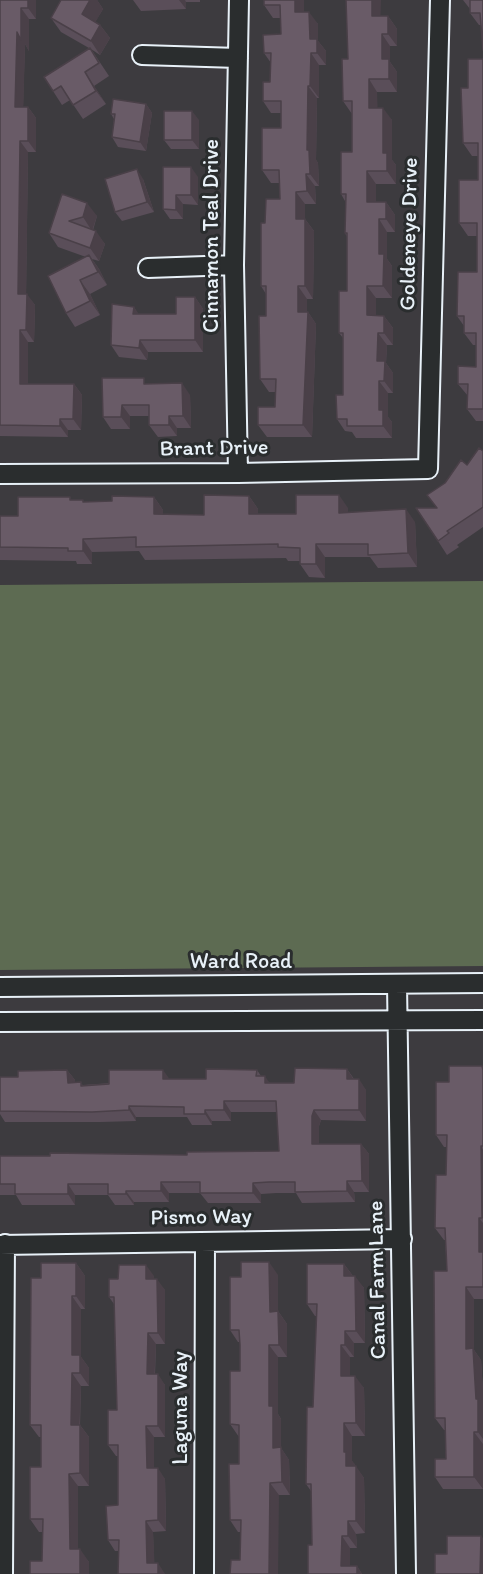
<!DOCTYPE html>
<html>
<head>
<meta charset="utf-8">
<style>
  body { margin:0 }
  canvas { display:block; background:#3d3b3f }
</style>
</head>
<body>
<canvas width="483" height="1574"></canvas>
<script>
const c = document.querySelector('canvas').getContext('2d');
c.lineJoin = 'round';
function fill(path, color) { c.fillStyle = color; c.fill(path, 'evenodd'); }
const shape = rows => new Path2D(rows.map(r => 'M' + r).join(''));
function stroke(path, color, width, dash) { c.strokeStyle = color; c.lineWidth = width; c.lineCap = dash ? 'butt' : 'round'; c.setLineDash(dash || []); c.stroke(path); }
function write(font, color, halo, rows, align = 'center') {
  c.font = font + ' Itim,sans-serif'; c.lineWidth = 6; c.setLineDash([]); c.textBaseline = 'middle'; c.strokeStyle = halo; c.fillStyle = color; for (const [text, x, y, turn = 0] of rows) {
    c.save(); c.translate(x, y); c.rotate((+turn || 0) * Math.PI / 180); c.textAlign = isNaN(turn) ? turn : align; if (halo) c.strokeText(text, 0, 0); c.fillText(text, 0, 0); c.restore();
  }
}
fill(shape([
  [483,581,483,966,0,970,0,585]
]), '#5d6b52');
const minor = shape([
  [142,55,238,58],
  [148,268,234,265],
  [238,473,234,265,239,0],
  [0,474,238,473,428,469,440,0],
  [397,985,406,1574],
  [0,987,483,983],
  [0,1022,483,1020],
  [0,1245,402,1239],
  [3,1574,5,1244],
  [204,1574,205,1242]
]);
stroke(minor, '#e8f1f8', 22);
stroke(minor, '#2a2d2e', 18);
fill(shape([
  [0,0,36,0,36,19,29,19,29,51,25,44,23,107,28,107,36,118,36,152,28,152,26,294,35,305,34,342,28,342,28,384,74,384,82,395,81,430,68,430,68,437,0,436],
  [61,0,97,0,103,9,95,22,100,25,110,38,100,55,91,49,109,76,94,86,106,104,83,119,70,100,62,105,53,91,89,48,61,32,51,18],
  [133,0,200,0,200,2,186,2,186,9,141,11],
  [264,0,304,12,318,24,318,41,326,51,326,65,319,65,319,98,317,98,316,160,318,163,319,186,315,186,316,204,305,204,305,219,314,231,313,299,307,299,307,312,308,312,316,324,312,437,267,437,258,425,275,407,276,392,269,392,260,379,266,316,266,294,261,286,265,223,280,199,279,183,271,183,262,170,281,128,281,113,271,113,263,101,270,82,271,63,264,53,281,34,281,18,273,18,264,5],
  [463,0,483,0,481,25,479,25,470,13,470,9],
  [381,16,388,16,397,29,397,46,390,46,390,62,397,72,397,92,377,92,377,108,392,120,392,160,396,165,396,184,376,184,376,202,386,202,395,215,395,232,387,232,387,259,392,266,392,298,376,298,376,315,384,316,393,328,393,345,387,345,386,363,393,373,393,393,388,393,388,417,392,422,392,438,356,438,352,432,345,431,337,419,343,395,343,338,339,333,347,291,347,237,345,233,345,201,341,194,352,152,352,114,343,101,348,59],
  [483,59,483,421,476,421,467,409,468,396,458,384,476,367,476,345,473,345,464,333,464,326,457,316,477,272,477,236,468,236,459,223,478,180,478,156,472,156,463,143,468,88],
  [146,104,152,113,146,151,118,147,112,137,114,119,111,114],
  [199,120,199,149,171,149,164,140],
  [163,167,198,177,198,205,183,204,183,219,170,219,163,209],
  [143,179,154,212,122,221,115,212],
  [62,194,97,216,93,230,105,244,99,261,92,259,99,269,107,285,90,294,100,315,75,327,66,313,86,257,58,247,49,233],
  [195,297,203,309,203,352,148,352,147,360,119,357,111,345,134,307,138,314,176,314],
  [148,384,190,395,191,428,177,428,177,436,158,437,149,425,149,416,130,416,130,429,111,429,103,417],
  [483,451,483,527,457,545,459,547,447,555,438,541,437,508,445,483],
  [249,496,258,509,258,514,296,514,348,508,348,513,415,522,417,567,378,568,370,557,325,557,325,578,309,577,300,564,300,561,288,561,286,558,145,560,139,551,92,552,92,564,77,564,76,561,0,560,0,516,18,516,72,500,85,502,112,501,154,497,163,510,163,515,204,515],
  [483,1067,483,1299,474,1299,474,1350,481,1360,483,1391,483,1489,443,1489,435,1477,446,1459,445,1430,444,1430,435,1418,447,1271,445,1240,444,1240,435,1228,446,1175,446,1147,444,1147,436,1135,449,1082],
  [347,1069,354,1079,366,1090,366,1121,321,1120,319,1126,319,1144,361,1144,369,1154,369,1192,354,1192,355,1202,302,1203,296,1193,276,1193,261,1194,261,1203,208,1203,200,1193,169,1193,169,1202,134,1202,134,1205,115,1205,108,1195,75,1195,75,1205,22,1205,16,1195,0,1195,0,1156,187,1155,279,1151,277,1112,231,1112,231,1121,212,1121,212,1125,192,1125,187,1117,136,1117,136,1121,100,1122,5,1122,0,1114,0,1077,18,1077,67,1070,75,1080,75,1082,83,1085,170,1079,206,1079,257,1070,261,1076,270,1083,294,1083],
  [76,1263,85,1276,85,1309,81,1309,81,1357,89,1368,89,1386,81,1386,80,1425,89,1437,89,1486,78,1486,78,1549,89,1562,42,1561,42,1532,39,1532,30,1519,41,1467,41,1437,39,1437,30,1425,41,1278],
  [344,1264,353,1276,364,1288,365,1343,354,1343,354,1357,350,1357,350,1376,364,1388,365,1436,352,1436,352,1461,355,1466,364,1478,365,1533,356,1534,357,1548,350,1548,350,1566,357,1566,362,1574,308,1574,312,1545,311,1491,306,1484,313,1407,317,1316,315,1316,307,1304],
  [278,1275,278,1311,287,1324,287,1357,278,1357,278,1414,281,1419,281,1448,289,1460,290,1495,279,1495,240,1560,241,1532,238,1532,230,1520,239,1464,239,1437,230,1424,240,1371,240,1342,238,1342,230,1330,241,1277],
  [154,1276,154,1279,165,1290,165,1344,156,1344,155,1374,165,1385,165,1437,154,1437,154,1468,165,1479,166,1531,153,1532,154,1563,165,1574,118,1551,115,1551,108,1540,118,1505,118,1456,116,1456,108,1445,117,1410,114,1304,109,1297,118,1279]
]), '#5a4e59');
fill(shape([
  [28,0,36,0,36,19,28,8],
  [90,0,97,0,103,9,92,28,82,14],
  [179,0,185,0,186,2,186,9],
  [295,0,304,0,304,24,295,12],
  [372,0,381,0,380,29,372,16],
  [21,8,29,19,29,51,25,44,23,118,15,107,17,32],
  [309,12,318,24,318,41,326,51,326,65,317,53,310,39],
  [388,16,397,29,397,46,388,34],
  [100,25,110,38,100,55,91,41],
  [382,34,390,46,390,62,397,72,397,92,389,79,382,59],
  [311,53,319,65,319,98,310,86],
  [85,72,94,86,106,104,96,91],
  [369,79,377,92,378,120,369,108],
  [308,86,317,98,316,160,318,163,319,186,310,174,307,150],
  [146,104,152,113,146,151,140,142],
  [28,107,36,118,36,152,28,141],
  [383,108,392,120,392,160,396,165,396,184,387,171,383,153],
  [192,111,199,120,199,149,192,140],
  [20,141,28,152,26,305,18,294],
  [191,167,198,177,198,205,191,195],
  [137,169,143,179,154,212,147,202],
  [367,171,376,184,376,215,367,202],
  [306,174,315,186,316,204,307,191],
  [296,192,305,204,305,231,296,219],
  [176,195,183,204,183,219,176,210],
  [386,202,395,215,395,232,386,219],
  [87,203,97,216,92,231,83,217],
  [305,219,314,231,313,299,305,286],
  [379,219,387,232,387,259,392,266,392,298,383,286,379,254],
  [96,231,105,244,99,261,90,248],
  [89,255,99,269,107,285,98,272],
  [80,280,90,294,100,315,90,301],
  [298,286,307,299,307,324,298,312],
  [367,286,376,298,376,328,367,315],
  [27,294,35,305,34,342,26,330],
  [195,297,203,309,203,352,195,340],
  [134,307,142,319,133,314],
  [308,312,316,324,312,437,303,425],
  [384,316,393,328,393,345,384,333],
  [20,330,28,342,28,396,20,384],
  [378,333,387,345,386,363,393,373,393,393,384,381,377,361],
  [140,340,148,352,147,360,139,348],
  [379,381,388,393,388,417,392,422,392,438,383,426,379,410],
  [182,383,190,395,191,428,183,416],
  [74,384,82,395,81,430,73,419],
  [122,405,130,416,130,429,121,417],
  [169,416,177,428,177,436,169,425],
  [60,419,68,430,68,437,60,426],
  [339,495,348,508,348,526,339,513],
  [249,496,258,509,258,527,249,514],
  [154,497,163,510,163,528,154,514],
  [406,509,415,522,417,567,408,553],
  [83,539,92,552,92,564,83,551],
  [316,544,325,557,325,578,316,564],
  [347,1069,354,1080,347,1079],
  [67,1070,75,1080,75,1093,68,1083],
  [163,1070,171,1081,163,1079],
  [265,1076,272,1087,265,1083],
  [359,1079,366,1090,366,1121,359,1110],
  [224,1101,231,1112,231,1121,224,1110],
  [129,1106,136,1117,136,1121,129,1110],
  [205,1110,212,1121,212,1125,205,1114],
  [314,1110,321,1120,319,1126,319,1155,312,1144,312,1116],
  [361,1144,369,1154,369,1192,362,1181],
  [481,1146,483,1150,483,1218,482,1218],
  [347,1181,354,1192,355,1202,347,1191],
  [161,1182,169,1193,169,1202,161,1191],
  [253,1183,261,1194,261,1203,253,1193],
  [68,1184,75,1195,75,1205,68,1194],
  [126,1191,134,1202,134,1205,126,1194],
  [479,1218,483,1223,483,1257,479,1252],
  [269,1262,278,1275,278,1324,270,1312],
  [76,1263,85,1276,85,1309,76,1296],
  [344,1264,353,1276,344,1276],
  [146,1265,154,1276,154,1290,146,1279],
  [355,1276,364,1288,365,1343,356,1331],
  [157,1279,165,1290,165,1344,158,1333],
  [466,1287,474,1299,474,1350,481,1360,483,1391,483,1439,478,1432,476,1399,466,1349],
  [72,1296,81,1309,81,1357,89,1368,89,1386,80,1373,72,1355],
  [278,1311,287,1324,287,1357,279,1345],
  [345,1331,354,1343,354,1357,345,1345],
  [148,1333,156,1344,154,1385,147,1374],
  [269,1345,278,1357,278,1414,281,1419,281,1448,289,1460,290,1495,282,1482,273,1448,269,1406],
  [341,1345,350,1357,350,1388,341,1376],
  [72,1373,81,1386,79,1437,71,1425],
  [158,1374,165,1385,165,1437,158,1426],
  [355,1376,364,1388,365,1436,356,1423],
  [344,1423,352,1436,352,1461,355,1464,355,1478,346,1466,344,1452],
  [80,1425,89,1437,89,1486,80,1473],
  [146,1426,154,1437,154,1479,147,1468],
  [474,1432,483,1444,483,1489,474,1477],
  [356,1466,364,1478,365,1533,356,1521],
  [158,1468,165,1479,166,1531,158,1520],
  [69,1474,78,1486,78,1562,70,1549],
  [270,1483,279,1495,278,1574,269,1574],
  [146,1521,153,1532,155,1574,147,1563],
  [348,1521,356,1534,357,1548,348,1536],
  [342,1536,350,1548,350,1574,341,1566],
  [481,1536,483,1538,483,1574,480,1574],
  [80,1549,89,1562,89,1574,80,1574],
  [158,1563,165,1574,158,1574],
  [357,1566,362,1574,357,1574]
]), '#4a4048');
const building = shape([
  [0,0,28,0,28,8,21,8,21,40,17,32,15,107,28,107,28,141,20,141,18,294,27,294,26,330,20,330,20,384,74,384,73,419,60,419,60,426,0,425,0,0],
  [61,0,90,0,82,14,100,25,91,41,51,18,61,0],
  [264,0,295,0,295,12,309,12,310,39,317,39,317,53,311,53,310,86,308,86,307,150,309,150,310,174,306,174,307,191,296,192,296,219,305,219,305,286,298,286,298,312,308,312,303,425,258,425,258,407,275,407,276,379,260,379,259,316,266,316,266,286,261,286,261,223,265,223,266,199,280,199,279,170,262,170,262,128,281,128,281,101,263,101,263,82,270,82,271,53,264,53,263,35,281,34,280,5,264,5,264,0],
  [346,0,372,0,372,16,388,16,388,34,382,34,382,59,389,59,389,79,369,79,369,108,383,108,383,153,387,153,387,171,367,171,367,202,386,202,386,219,379,219,379,254,384,254,383,286,367,286,367,315,384,316,384,333,378,333,377,361,385,361,384,381,379,381,379,410,383,410,383,426,347,426,347,419,337,419,336,395,343,395,343,333,339,333,339,291,347,291,347,233,345,233,346,194,341,194,341,152,352,152,352,101,343,101,342,59,348,59,346,0],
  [470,0,483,0,483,50,480,13,470,13,470,0],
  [90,48,99,63,85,72,96,91,73,105,61,86,53,91,44,77,90,48],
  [468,59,483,59,483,409,467,409,468,384,458,384,458,366,476,367,476,333,464,333,464,316,457,316,458,272,477,272,477,223,459,223,459,180,478,180,478,143,463,143,461,88,468,88,468,59],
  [113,99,146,104,140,142,112,137,115,114,111,114,113,99],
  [164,111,192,111,192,140,164,140,164,111],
  [163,167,191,167,191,195,176,195,176,210,163,209,163,167],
  [137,169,147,202,115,212,105,179,137,169],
  [62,194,87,203,83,217,69,221,96,231,90,248,49,233,62,194],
  [89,255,98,272,80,280,90,301,66,313,48,276,89,255],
  [176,297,195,297,195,340,140,340,139,348,111,345,112,304,134,307,133,314,176,314,176,297],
  [102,378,144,378,144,384,182,383,183,416,169,416,169,425,149,425,149,405,122,405,121,417,103,417,102,378],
  [479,448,483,451,483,507,447,531,449,533,438,541,416,508,437,508,427,495,445,483,461,460,467,465,479,448],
  [204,495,249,496,249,514,296,514,296,495,339,495,339,513,406,509,408,553,368,555,368,544,316,544,316,564,300,564,300,548,278,547,278,544,136,547,136,537,83,539,83,551,68,551,68,548,0,547,0,516,18,516,18,497,70,497,70,500,83,500,83,502,112,501,112,496,154,497,154,514,204,515,204,495],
  [449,1066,482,1066,483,1070,483,1146,481,1146,482,1218,479,1218,479,1252,483,1252,483,1287,466,1287,466,1349,473,1348,476,1399,478,1399,478,1432,474,1432,474,1477,435,1477,435,1459,446,1459,445,1418,435,1418,434,1271,447,1271,445,1228,435,1228,436,1175,446,1175,447,1135,436,1135,436,1082,449,1082,449,1066],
  [295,1068,347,1069,347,1079,359,1079,359,1110,314,1110,312,1116,312,1144,361,1144,362,1181,347,1181,347,1191,295,1192,295,1182,269,1182,253,1183,253,1193,200,1193,200,1182,161,1182,161,1191,126,1191,126,1194,108,1194,108,1184,68,1184,68,1194,15,1194,15,1184,0,1184,0,1156,50,1156,50,1153,187,1155,187,1152,279,1151,276,1101,224,1101,224,1110,205,1110,205,1114,184,1114,184,1107,129,1106,129,1110,92,1112,0,1111,0,1077,18,1077,18,1071,67,1070,68,1083,81,1082,81,1086,109,1084,109,1070,163,1070,163,1079,206,1079,206,1069,257,1070,256,1076,265,1076,265,1083,294,1083,295,1068],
  [241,1262,269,1262,270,1312,278,1311,279,1345,269,1345,269,1406,273,1406,273,1448,281,1447,282,1482,270,1483,269,1574,230,1574,231,1560,240,1560,241,1520,230,1520,229,1464,239,1464,239,1425,230,1424,230,1371,240,1371,240,1345,239,1330,230,1330,230,1277,241,1277,241,1262],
  [41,1263,76,1263,76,1296,72,1296,72,1355,80,1355,80,1373,72,1373,71,1425,80,1425,80,1473,69,1474,70,1549,80,1549,80,1574,30,1574,30,1561,42,1561,43,1519,30,1519,30,1467,41,1467,41,1425,30,1425,31,1278,41,1278,41,1263],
  [307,1264,344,1264,344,1276,355,1276,356,1331,345,1331,345,1345,341,1345,341,1376,355,1376,356,1423,344,1423,344,1452,346,1452,346,1466,356,1466,356,1521,348,1521,348,1536,342,1536,341,1566,357,1566,357,1574,308,1574,308,1545,312,1545,311,1484,306,1484,307,1407,313,1407,317,1304,307,1304,307,1264],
  [119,1265,146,1265,146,1279,157,1279,158,1333,148,1333,147,1374,158,1374,158,1426,146,1426,147,1468,158,1468,158,1520,146,1521,147,1563,158,1563,158,1574,118,1574,119,1540,108,1540,106,1506,118,1505,118,1445,108,1445,108,1410,117,1410,114,1297,109,1297,109,1279,118,1279,119,1265],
  [447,1536,481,1536,480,1574,435,1574,435,1554,447,1554,447,1536]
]);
fill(building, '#695b67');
stroke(building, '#4a4048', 1.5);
write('22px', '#e8f1f8', '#2a2d2e', [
  ["Goldeneye Drive",410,234,-89],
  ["Cinnamon Teal Drive",212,236,-90],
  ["Brant Drive",214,449,-1],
  ["Ward Road",241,962],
  ["Pismo Way",201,1218,-1],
  ["Canal Farm Lane",378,1280,-91],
  ["Laguna Way",181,1408,-90]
]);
</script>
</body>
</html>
